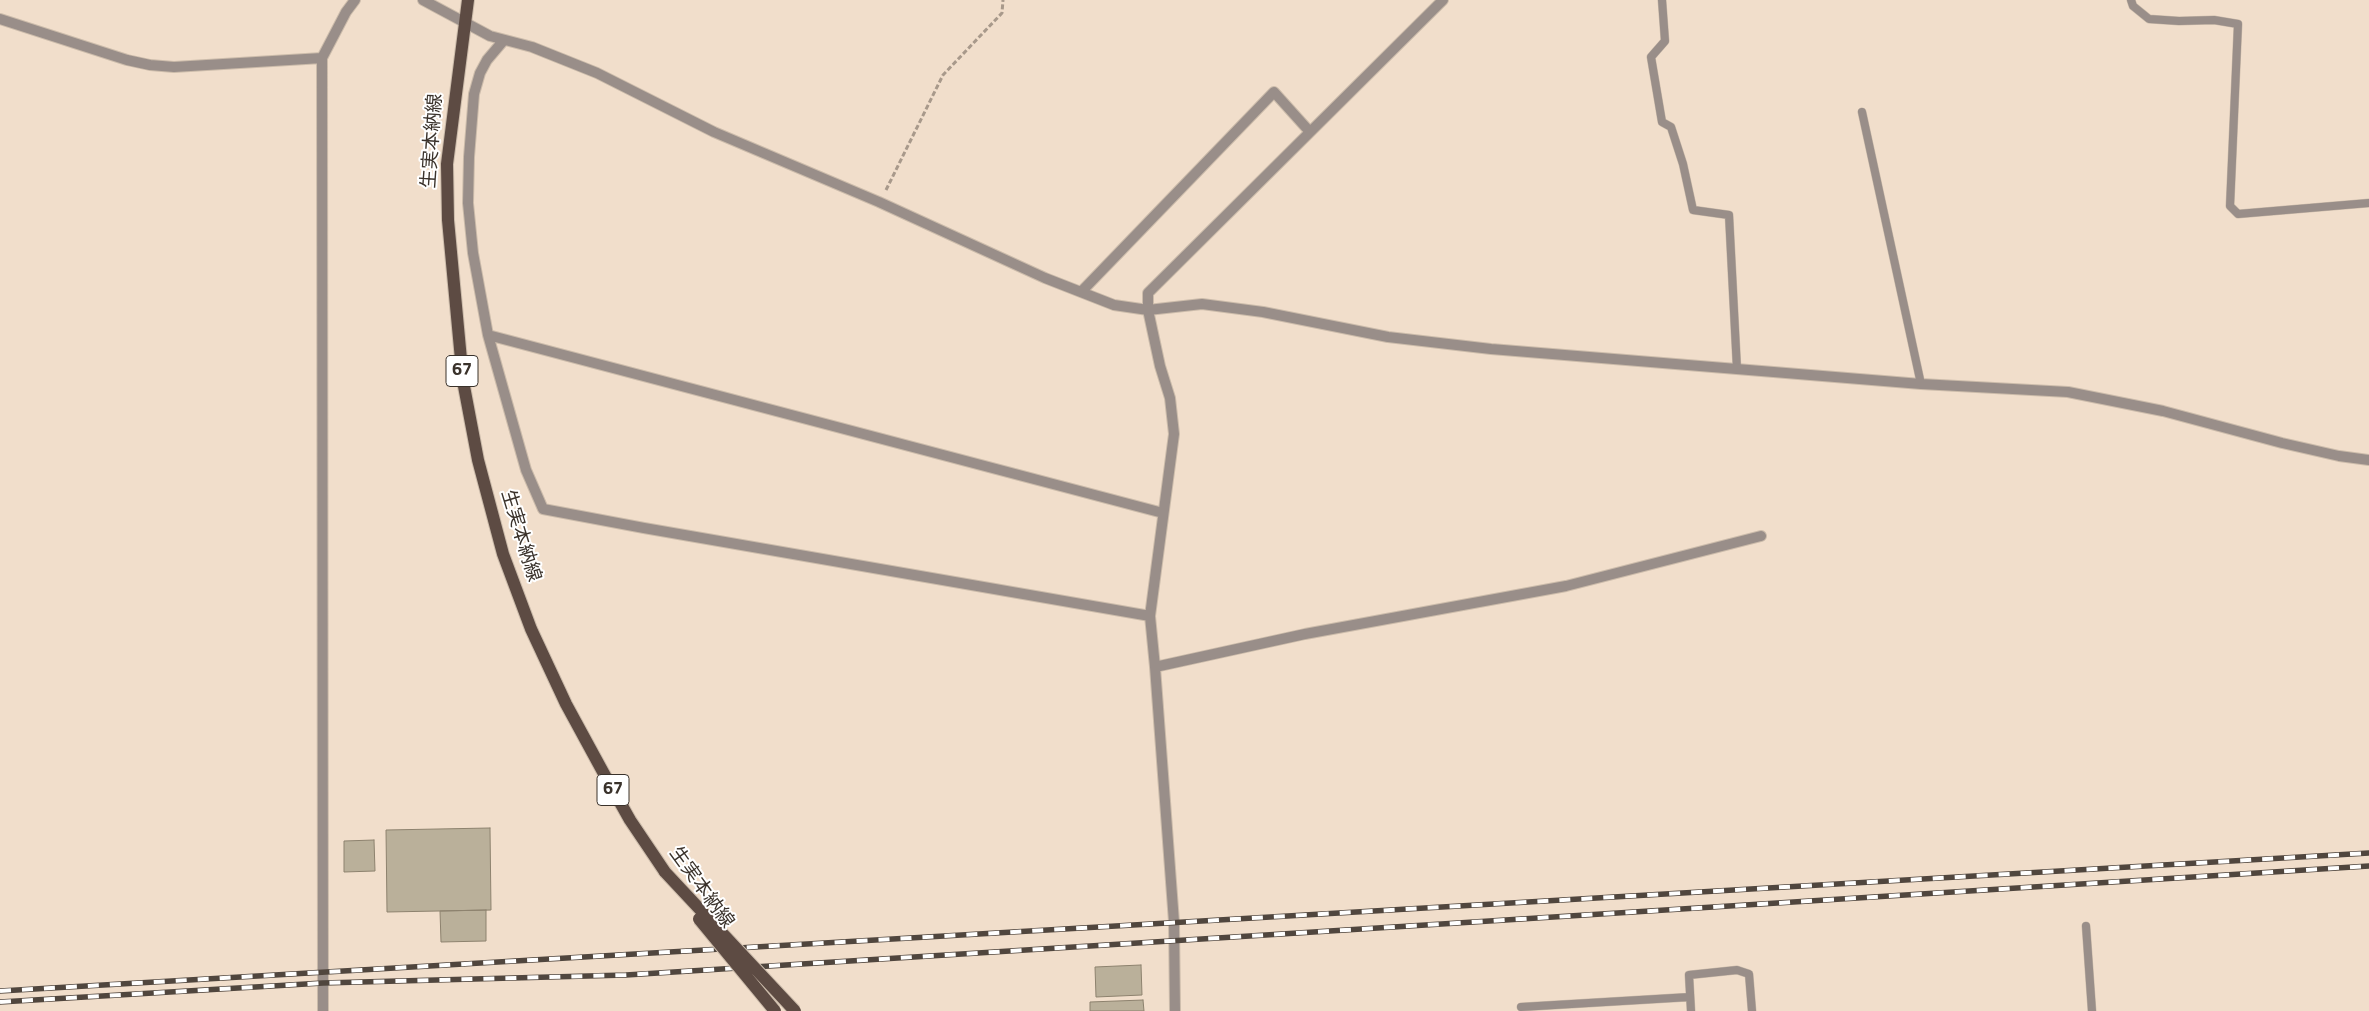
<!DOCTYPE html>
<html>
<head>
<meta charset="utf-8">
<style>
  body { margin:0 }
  canvas { display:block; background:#f1decb }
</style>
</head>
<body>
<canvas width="2369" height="1011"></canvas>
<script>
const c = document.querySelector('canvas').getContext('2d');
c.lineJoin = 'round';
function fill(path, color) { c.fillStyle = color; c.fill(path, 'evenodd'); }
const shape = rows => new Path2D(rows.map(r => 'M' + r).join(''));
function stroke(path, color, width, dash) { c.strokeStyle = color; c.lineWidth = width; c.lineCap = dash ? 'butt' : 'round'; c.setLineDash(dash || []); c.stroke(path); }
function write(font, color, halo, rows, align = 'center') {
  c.font = font + ' "Titillium Web","Noto Sans JP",sans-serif'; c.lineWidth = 4; c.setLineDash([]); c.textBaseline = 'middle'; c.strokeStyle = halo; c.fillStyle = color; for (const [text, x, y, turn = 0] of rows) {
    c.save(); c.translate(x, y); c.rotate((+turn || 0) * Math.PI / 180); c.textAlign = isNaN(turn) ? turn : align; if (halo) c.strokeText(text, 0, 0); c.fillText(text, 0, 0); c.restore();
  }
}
const building = shape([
  [490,828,491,910,387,912,386,830,490,828],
  [374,840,375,871,344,872,344,841,374,840],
  [486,910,486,941,441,942,440,911,486,910],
  [1141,965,1142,995,1096,997,1095,967,1141,965],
  [1143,1000,1144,1011,1090,1011,1090,1002,1143,1000]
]);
fill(building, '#bab09a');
stroke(building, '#8d826e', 1);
const lane = shape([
  [1662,0,1665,41,1651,57,1662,122,1671,127,1683,164,1693,210,1729,215,1737,369],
  [2131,0,2133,6,2149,19,2179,21,2214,20,2238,24,2230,206,2238,214,2369,203],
  [1862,112,1921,384],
  [2086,926,2092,1011],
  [1521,1007,1690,997],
  [1691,1011,1689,975,1737,970,1749,974,1752,1011]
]);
const street = shape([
  [423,0,490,36,532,47,597,73,714,132,879,202,1045,278,1114,305,1148,310,1202,304,1263,312,1388,337,1491,349,1921,384,2068,392,2163,411,2282,443,2339,456,2369,460],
  [1443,0,1148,293,1148,310,1160,366,1170,398,1174,434,1150,616,1155,667,1305,634,1566,586,1761,536],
  [0,19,127,60,150,65,174,67,322,58],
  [504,40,487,60,480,73,474,94,469,157,468,203,473,253,488,335,1163,513],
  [1081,292,1274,92,1310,132],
  [488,335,526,470,543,509,644,528,1150,616],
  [1155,667,1174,922,1175,1011],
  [323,1011,322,58,346,12,355,0]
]);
const primary = shape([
  [468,0,447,164,448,220,463,381,478,460,503,554,531,629,566,704,603,772,630,820,665,872]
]);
stroke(lane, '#ccbcab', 9);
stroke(street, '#ccbcab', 12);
stroke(primary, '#ccbcab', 14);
stroke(shape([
  [886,190,943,75,1002,13,1003,0]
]), '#a8998b', 3, [5, 2.5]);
stroke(lane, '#998e89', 8);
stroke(street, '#998e89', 10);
stroke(primary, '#5d4b43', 12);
const rail = shape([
  [0,991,2369,853],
  [0,1002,323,983,626,975,2369,866]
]);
stroke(rail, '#50463e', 5.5);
stroke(rail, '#fff', 4, [11]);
const primaryBridge = shape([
  [665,872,795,1011],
  [699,919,775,1011]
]);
stroke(primaryBridge, '#ccbcab', 14, []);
stroke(primaryBridge, '#5d4b43', 12);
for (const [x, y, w] of [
  [462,371,32],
  [613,790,32]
]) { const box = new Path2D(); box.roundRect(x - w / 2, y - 15.5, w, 31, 4); c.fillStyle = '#fff'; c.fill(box); stroke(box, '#3a322b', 1); }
write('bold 18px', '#3a322b', null, [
  ["67",462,371],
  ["67",613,790]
]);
write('19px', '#3a322b', '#fff', [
  ["生実本納線",433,141,-86],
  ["生実本納線",520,536,73],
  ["生実本納線",701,888,54]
]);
</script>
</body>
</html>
